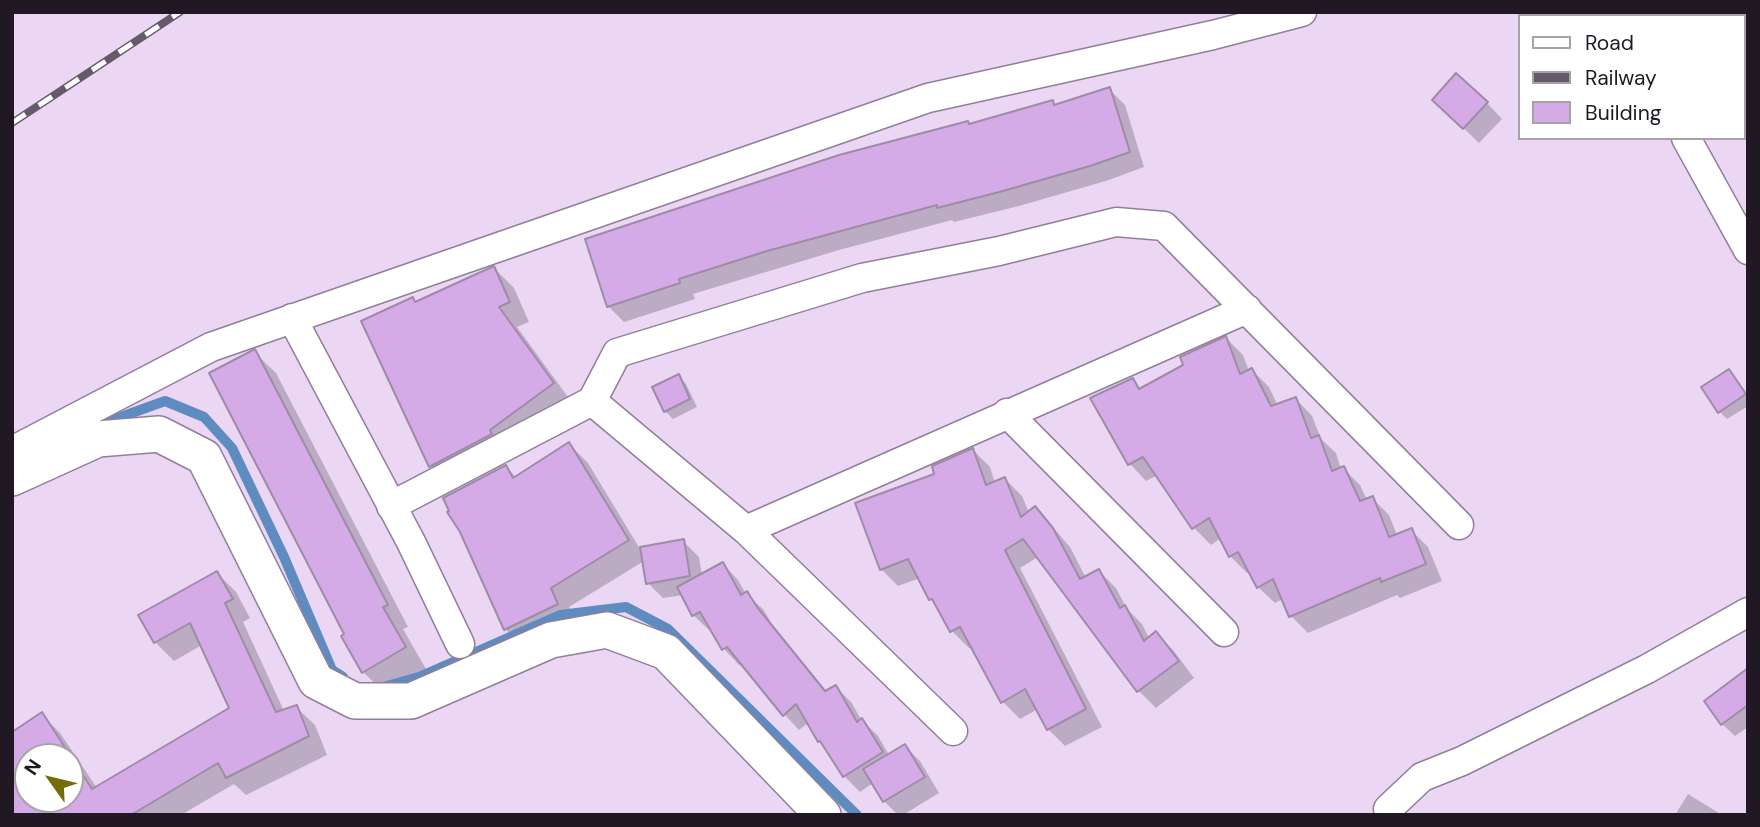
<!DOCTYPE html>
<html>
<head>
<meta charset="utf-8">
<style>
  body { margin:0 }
  #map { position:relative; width:1760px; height:827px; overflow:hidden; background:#ebd7f4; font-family:"DM Sans",sans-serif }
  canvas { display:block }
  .frame { position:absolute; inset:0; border:14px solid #201923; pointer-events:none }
  .legend { position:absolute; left:1518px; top:14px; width:228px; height:126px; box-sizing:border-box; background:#fff; border:2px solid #a6a3a7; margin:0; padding:9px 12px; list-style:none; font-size:21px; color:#201923 }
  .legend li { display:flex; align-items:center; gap:14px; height:35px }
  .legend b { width:35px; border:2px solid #a6a3a7 }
  .north { position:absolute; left:14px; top:743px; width:70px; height:70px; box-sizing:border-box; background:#fff; border:2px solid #a6a3a7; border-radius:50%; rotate:304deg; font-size:19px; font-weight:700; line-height:28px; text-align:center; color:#201923 }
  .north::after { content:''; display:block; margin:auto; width:24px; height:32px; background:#756d0b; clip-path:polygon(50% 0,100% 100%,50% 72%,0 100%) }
</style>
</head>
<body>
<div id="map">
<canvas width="1760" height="827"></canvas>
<div class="frame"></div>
<ul class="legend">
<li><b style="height:9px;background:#fff"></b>Road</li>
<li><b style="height:9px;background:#65596a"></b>Railway</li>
<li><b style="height:19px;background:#d4abe7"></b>Building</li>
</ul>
<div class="north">N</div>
</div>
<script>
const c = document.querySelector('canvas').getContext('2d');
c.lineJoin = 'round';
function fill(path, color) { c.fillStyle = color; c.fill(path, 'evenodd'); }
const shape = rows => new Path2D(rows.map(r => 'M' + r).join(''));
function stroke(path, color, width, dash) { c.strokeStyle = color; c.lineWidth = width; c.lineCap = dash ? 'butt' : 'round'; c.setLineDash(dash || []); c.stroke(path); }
fill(shape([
  [1109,89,1125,105,1144,167,1106,181,1019,206,954,222,952,220,839,250,693,294,695,299,624,322,608,306,970,126,1052,102,1056,106],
  [1487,103,1502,119,1479,143,1450,115],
  [494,268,514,288,529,322,517,327,573,404,450,486,430,466,364,322,413,299,417,303],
  [1226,338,1243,355,1249,371,1252,370,1269,387,1278,406,1296,399,1312,416,1321,439,1336,453,1341,469,1343,468,1360,485,1367,500,1372,498,1389,515,1397,535,1411,530,1428,547,1442,581,1400,598,1397,595,1308,633,1291,616,1283,599,1275,603,1258,587,1250,571,1247,573,1230,556,1221,538,1211,545,1194,528,1158,475,1146,481,1130,464,1093,398,1132,380,1142,390,1185,366],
  [254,352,276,373,408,627,403,629,426,669,385,693,363,672,346,635],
  [1729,371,1748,396,1748,406,1727,419,1720,412],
  [678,376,686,384,697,407,673,419,665,411],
  [569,444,588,463,640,549,683,541,699,557,702,575,723,564,738,580,746,594,763,609,772,624,827,692,836,687,851,702,861,719,878,736,889,755,905,746,920,761,939,793,903,815,898,815,884,801,873,783,860,792,844,776,809,722,799,730,784,714,742,663,739,665,724,649,712,629,709,630,693,615,683,595,663,598,648,583,644,561,569,607,576,623,524,647,505,629,506,467,517,478],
  [973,450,990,467,995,483,1005,479,1022,496,1029,513,1035,508,1051,525,1070,547,1086,578,1099,571,1116,588,1127,609,1142,624,1149,638,1156,633,1173,650,1194,678,1156,708,1139,691,1038,557,1020,568,1102,727,1065,746,1048,729,1038,709,1020,719,1003,702,972,646,969,648,952,631,920,578,898,586,881,569,937,475],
  [217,573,236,592,250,618,243,622,284,711,296,707,315,725,327,755,246,795,234,784,181,815,15,815,12,734,41,714,60,733,97,788,231,708,202,645,174,661,155,642],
  [28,757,70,757,70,799,28,799],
  [1748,670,1748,727,1735,736,1722,724],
  [1688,794,1722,815,1675,815]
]), '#0003');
stroke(shape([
  [96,426,165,401,204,417,232,448,284,557,332,670,343,677],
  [383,687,419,677,560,615,626,607,668,629,857,815]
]), '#5e8cc1', 10);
const building = shape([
  [1456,73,1488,102,1463,129,1432,100,1456,73],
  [1110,87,1130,152,1090,166,1003,191,937,208,937,205,767,251,679,279,680,283,607,307,585,239,839,155,968,121,969,124,1053,100,1054,105,1110,87],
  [494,266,510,302,499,307,554,383,490,430,492,434,429,467,361,321,413,297,415,302,494,266],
  [1226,336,1240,374,1252,368,1271,406,1296,397,1311,438,1319,435,1332,471,1344,466,1360,501,1373,496,1389,537,1412,528,1426,564,1381,582,1380,578,1289,617,1273,579,1257,588,1238,552,1229,557,1209,518,1192,529,1143,457,1128,465,1090,398,1133,378,1139,389,1183,365,1180,357,1226,336],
  [255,349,388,605,383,607,406,647,362,673,341,636,344,634,209,373,255,349],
  [1729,369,1746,394,1718,413,1701,387,1729,369],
  [679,374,690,399,664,412,652,387,679,374],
  [569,442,629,540,551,588,558,604,504,630,460,532,447,512,449,511,443,498,506,465,513,478,569,442],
  [973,448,986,485,1005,477,1021,517,1035,506,1053,528,1080,579,1099,569,1120,608,1125,605,1144,641,1156,631,1179,661,1137,692,1023,539,1005,550,1086,709,1047,730,1025,689,1001,703,960,627,950,632,932,599,929,600,908,559,880,570,855,503,934,474,932,466,973,448],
  [684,539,690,576,646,584,640,547,684,539],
  [723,562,741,595,747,591,757,607,825,691,836,685,857,722,862,718,883,752,843,777,820,741,818,742,796,704,783,716,727,647,722,650,700,612,692,616,677,587,723,562],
  [217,571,233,599,225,603,276,712,297,705,309,736,226,778,218,763,131,815,12,815,12,732,42,712,92,789,229,708,190,623,154,643,138,615,217,571],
  [28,757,70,757,70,799,28,799,28,757],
  [1748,668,1748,705,1721,725,1704,701,1748,668],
  [905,744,925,777,883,802,863,769,905,744]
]);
fill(building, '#d4abe7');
stroke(building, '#9e8ba7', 2);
const minor = shape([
  [1615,12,1617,16],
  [1686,138,1748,250],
  [292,318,411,542,460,644],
  [592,401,746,530,953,731],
  [1007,413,1224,632],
  [12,451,211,347,928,98,1213,35,1302,12],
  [391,506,592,401,617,353,862,278,999,251,1116,222,1164,226,1459,525],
  [746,530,1247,309],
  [1391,815,1388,809,1422,777,1462,761,1647,669,1748,612]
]);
const tertiary = shape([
  [12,478,98,439,159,434,204,457,316,681,355,701,411,701,551,640,607,630,666,652,823,815]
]);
stroke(minor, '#917f9a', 31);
stroke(tertiary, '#917f9a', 38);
stroke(minor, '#fff', 28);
stroke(tertiary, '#fff', 35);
const rail = shape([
  [12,123,180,12]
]);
stroke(rail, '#65596a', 8);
stroke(rail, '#fff', 5, [16]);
</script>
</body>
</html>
